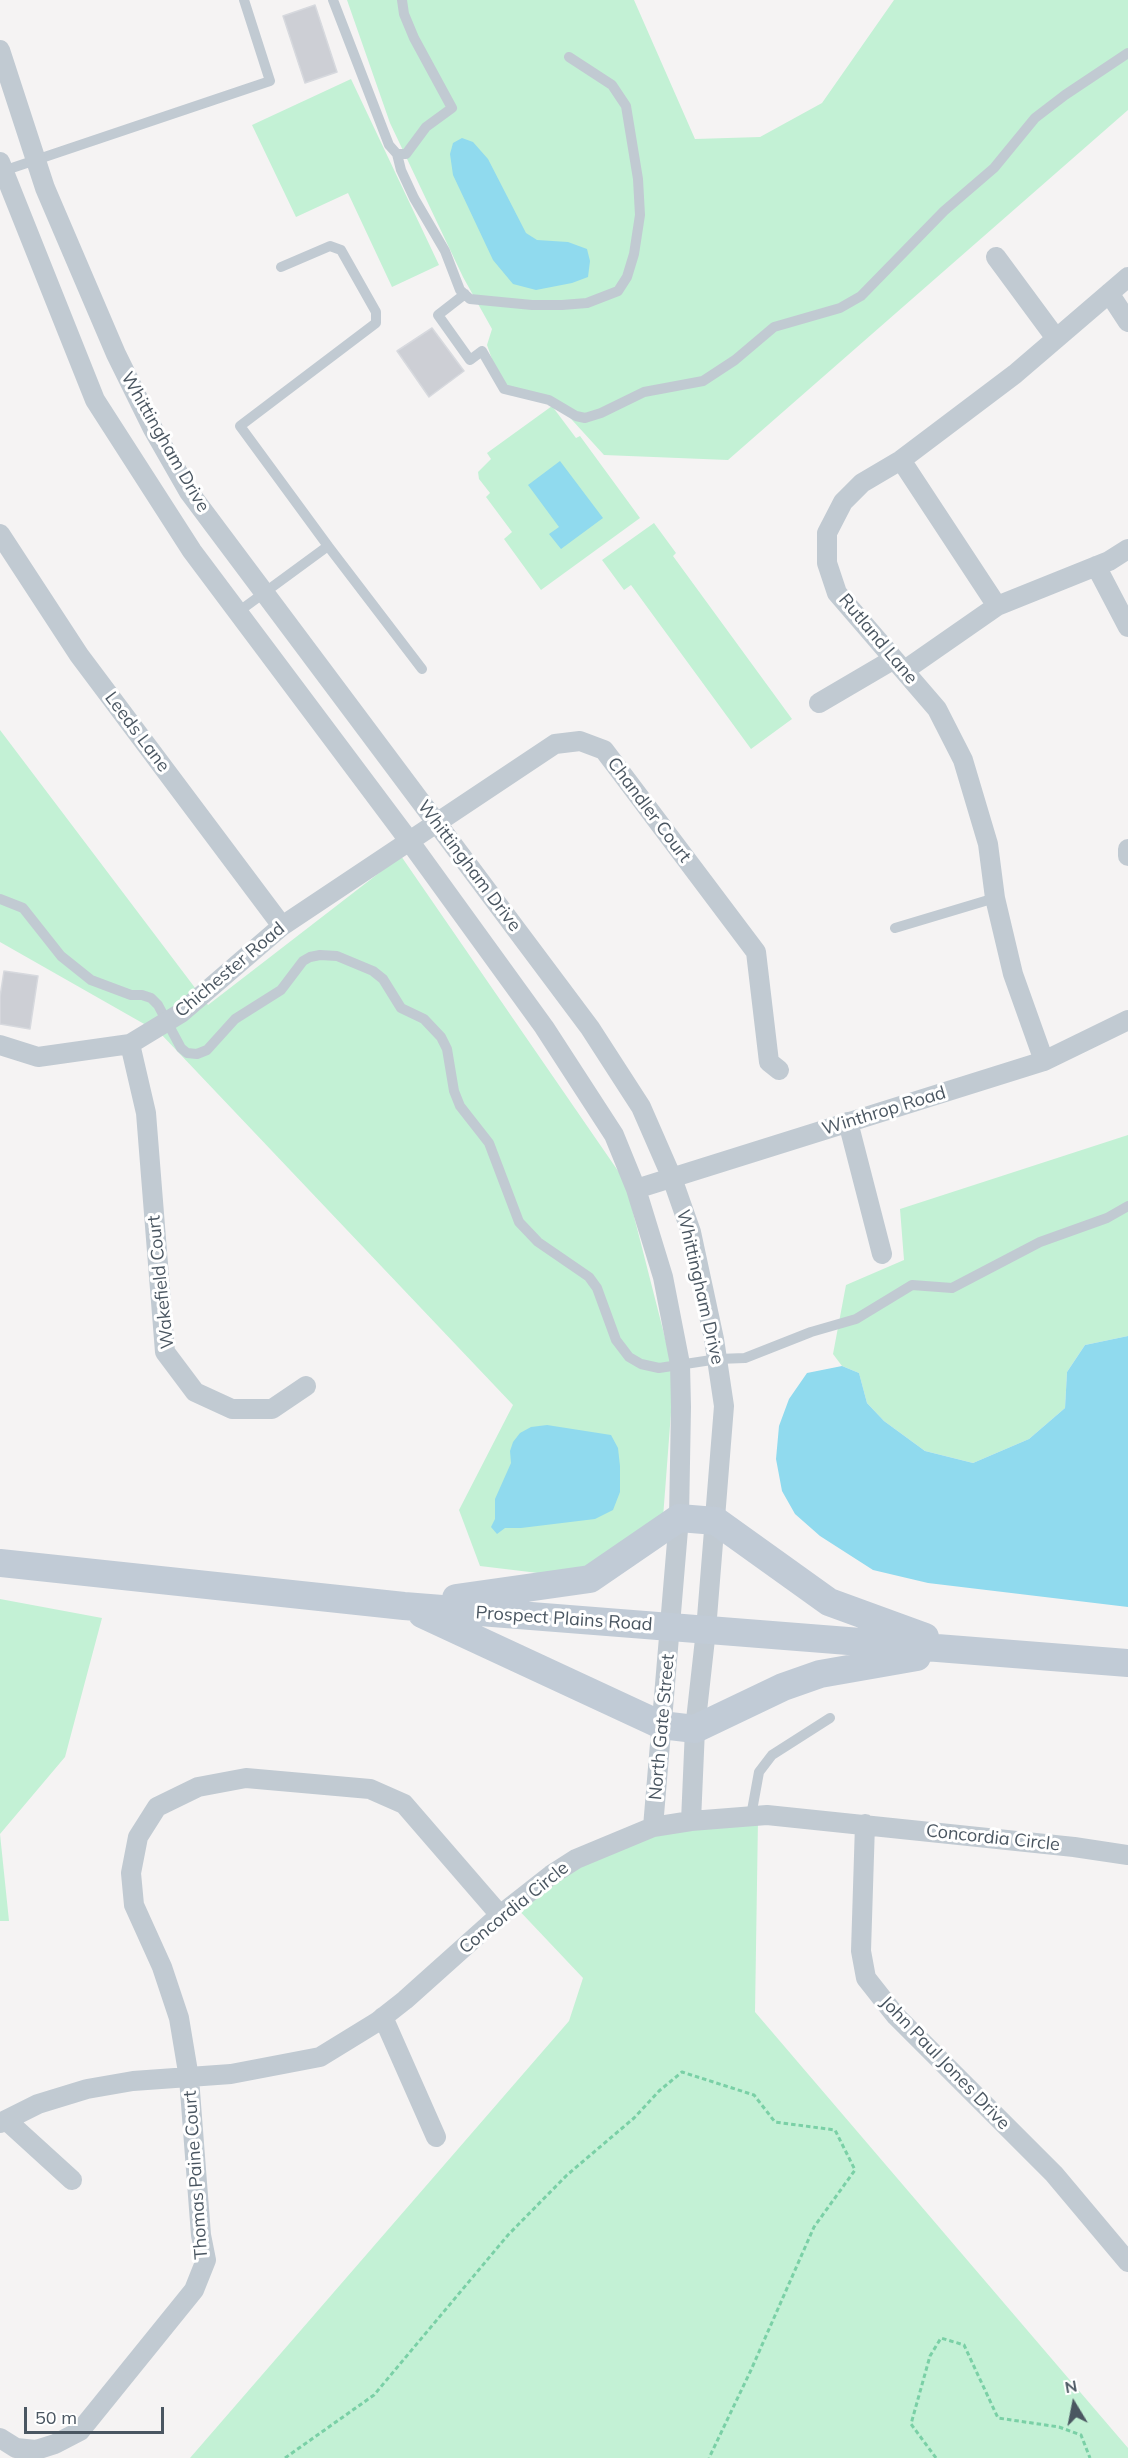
<!DOCTYPE html>
<html>
<head>
<meta charset="utf-8">
<style>
  body { margin:0 }
  #map { position:relative; width:1128px; height:2458px; overflow:hidden; background:#f5f3f3; font-family:Mulish,sans-serif }
  canvas { display:block }
  .north { position:absolute; left:1044px; top:2374px; width:60px; height:60px; -webkit-text-stroke:4px #fff; paint-order:stroke; rotate:350deg; font-size:16px; font-weight:700; line-height:24px; text-align:center; color:#4a5661 }
  .north::after { content:''; display:block; margin:auto; width:21px; height:27px; background:#4a5661; clip-path:polygon(50% 0,100% 100%,50% 72%,0 100%) }
  .scale { position:absolute; left:24px; top:2407px; width:140px; height:27px; box-sizing:border-box; border:3px solid #4a5661; border-top:0; padding-left:8px; font-size:18px; line-height:21px; white-space:nowrap; color:#4a5661; -webkit-text-stroke:4px #fff; paint-order:stroke }
</style>
</head>
<body>
<div id="map">
<canvas width="1128" height="2458"></canvas>
<div class="north">N</div>
<div class="scale">50 m</div>
</div>
<script>
const c = document.querySelector('canvas').getContext('2d');
c.lineJoin = 'round';
function fill(path, color) { c.fillStyle = color; c.fill(path, 'evenodd'); }
const shape = rows => new Path2D(rows.map(r => 'M' + r).join(''));
function stroke(path, color, width, dash) { c.strokeStyle = color; c.lineWidth = width; c.lineCap = dash ? 'butt' : 'round'; c.setLineDash(dash || []); c.stroke(path); }
function write(font, color, halo, rows, align = 'center') {
  c.font = font + ' Mulish,sans-serif'; c.lineWidth = 6; c.setLineDash([]); c.textBaseline = 'middle'; c.strokeStyle = halo; c.fillStyle = color; for (const [text, x, y, turn = 0] of rows) {
    c.save(); c.translate(x, y); c.rotate((+turn || 0) * Math.PI / 180); c.textAlign = isNaN(turn) ? turn : align; if (halo) c.strokeText(text, 0, 0); c.fillText(text, 0, 0); c.restore();
  }
}
fill(shape([
  [347,0,634,0,695,139,760,137,822,103,894,0,1128,0,1128,110,728,460,604,455,552,398,506,385,494,365,487,345,492,329,463,277,390,123],
  [351,79,439,265,392,287,348,193,296,217,252,125],
  [552,406,576,438,580,436,640,518,541,590,504,539,512,532,486,497,490,493,479,479,478,472,491,459,487,453],
  [654,523,676,553,673,556,792,719,751,749,631,585,624,590,602,560],
  [0,730,208,1005,401,856,625,1181,674,1373,662,1531,588,1579,480,1566,459,1510,513,1405,160,1033,0,942],
  [1128,1135,1128,1336,1085,1345,1067,1372,1065,1408,1029,1439,973,1463,925,1451,884,1421,867,1403,859,1373,842,1366,833,1354,846,1285,904,1260,900,1209],
  [0,1599,102,1618,65,1757,0,1834,9,1921,0,1921],
  [758,1819,755,2012,1128,2448,1128,2458,190,2458,569,2021,583,1978,513,1904,622,1841]
]), '#c3f1d5');
fill(shape([
  [462,138,473,142,488,159,526,233,537,240,568,242,587,249,590,261,588,277,572,283,536,290,513,284,493,260,453,175,450,154,453,143],
  [560,461,603,518,561,549,549,534,559,527,528,485],
  [1128,1336,1128,1607,928,1583,873,1570,820,1536,795,1514,782,1491,776,1459,779,1426,789,1399,807,1373,842,1366,859,1373,867,1403,884,1421,925,1451,973,1463,1029,1439,1065,1408,1067,1372,1085,1345],
  [547,1425,611,1435,618,1448,620,1466,620,1492,613,1510,595,1519,521,1528,505,1528,497,1534,491,1527,495,1519,495,1499,511,1463,510,1451,513,1442,520,1433,531,1427]
]), '#90daee');
const building = shape([
  [315,5,337,72,305,83,283,16,315,5],
  [432,328,464,371,429,397,397,351,432,328],
  [4,971,38,976,30,1029,0,1024,0,997,4,971]
]);
fill(building, '#cdcfd5');
stroke(building, '#d7d9de', 1.5);
stroke(shape([
  [285,2458,374,2395,508,2235,567,2175,634,2118,659,2091,682,2072,754,2095,775,2122,835,2130,855,2170,814,2227,751,2370,709,2458],
  [936,2458,911,2424,930,2356,941,2338,964,2345,998,2418,1059,2427,1081,2435,1090,2458]
]), '#7ad0a6', 3, [4.5, 3]);
stroke(shape([
  [333,0,389,145,397,154,406,154,426,127,452,108,414,38,404,14,402,0],
  [397,154,401,170,414,198,445,251,460,290,470,299,532,305,562,305,587,303,618,291,627,277,634,254,640,215,638,179,626,106,612,85,569,57],
  [3,171,270,81,244,0],
  [281,267,330,246,341,250,376,312,376,323,240,426,328,546],
  [465,294,438,315,470,360,482,351,504,389,549,400,576,416,585,418,601,413,644,392,703,381,735,360,774,327,840,308,861,296,944,211,994,168,1035,118,1065,95,1128,53],
  [238,612,328,546,422,669],
  [0,899,23,908,61,956,91,980,131,995,142,995,151,998,158,1005,181,1048,187,1053,197,1054,207,1050,235,1019,281,990,303,961,310,957,320,955,337,956,373,971,383,979,401,1008,424,1019,441,1037,447,1049,454,1091,460,1106,489,1143,519,1222,538,1242,589,1277,597,1288,616,1340,629,1357,641,1364,659,1368,718,1359,745,1358,811,1332,856,1319,912,1285,952,1288,1040,1242,1107,1218,1128,1206],
  [895,928,995,898],
  [751,1816,759,1772,772,1755,830,1718]
]), '#c1cad2', 10);
stroke(shape([
  [0,50,45,188,116,354,153,429,189,492,590,1028,641,1107,672,1178,691,1232,714,1339,724,1406,706,1630,695,1729,691,1821],
  [0,162,95,400,192,551,410,842,544,1027,614,1135,636,1189,663,1277,680,1364,681,1407,679,1518,653,1827],
  [996,257,1055,337],
  [1109,293,1128,322],
  [901,460,997,606],
  [0,534,79,655,282,926],
  [1096,566,1128,627],
  [905,670,997,606,1109,561,1128,549],
  [819,703,894,659],
  [1128,849,1128,856],
  [130,1044,146,1113,165,1352,195,1392,232,1409,272,1409,306,1386],
  [0,1045,38,1057,130,1044,181,1013,282,926,555,744,580,741,604,750,756,952,769,1062,779,1070],
  [1044,1061,1013,974,995,898,988,844,963,760,937,709,837,593,827,563,827,533,843,502,862,483,901,460,1015,374,1128,277],
  [848,1122,882,1254],
  [636,1189,1044,1061,1128,1020],
  [865,1824,861,1951,866,1978,896,2016,1054,2174,1128,2262],
  [383,2017,436,2137],
  [6,2120,72,2180],
  [0,2123,38,2104,87,2089,133,2081,231,2074,320,2057,377,2022,405,2000,500,1915,551,1875,576,1859,653,1827,691,1821,767,1815,1074,1847,1128,1855],
  [0,2438,16,2448,36,2450,55,2444,80,2431,194,2290,206,2260,201,2235,189,2078,179,2018,162,1967,134,1905,131,1873,138,1837,157,1807,198,1787,246,1778,370,1789,404,1804,500,1915]
]), '#c1cad2', 20);
stroke(shape([
  [0,1563,404,1606,1128,1663],
  [456,1598,590,1579,679,1518,716,1521,829,1602,925,1637],
  [422,1614,661,1725,695,1729,783,1687,820,1674,917,1657]
]), '#c1cbd6', 28);
write('18px', '#4a5661', '#fff', [
  ["Whittingham Drive",165,442,60],
  ["Rutland Lane",878,639,50],
  ["Leeds Lane",137,732,53],
  ["Chandler Court",649,810,53],
  ["Whittingham Drive",469,866,53],
  ["Chichester Road",230,970,-40],
  ["Winthrop Road",884,1111,-17],
  ["Wakefield Court",161,1282,-96],
  ["Whittingham Drive",700,1287,77],
  ["Prospect Plains Road",564,1619,4],
  ["North Gate Street",662,1727,-85],
  ["Concordia Circle",993,1838,6],
  ["Concordia Circle",514,1908,-39],
  ["John Paul Jones Drive",945,2063,46],
  ["Thomas Paine Court",196,2175,-94]
]);
</script>
</body>
</html>
